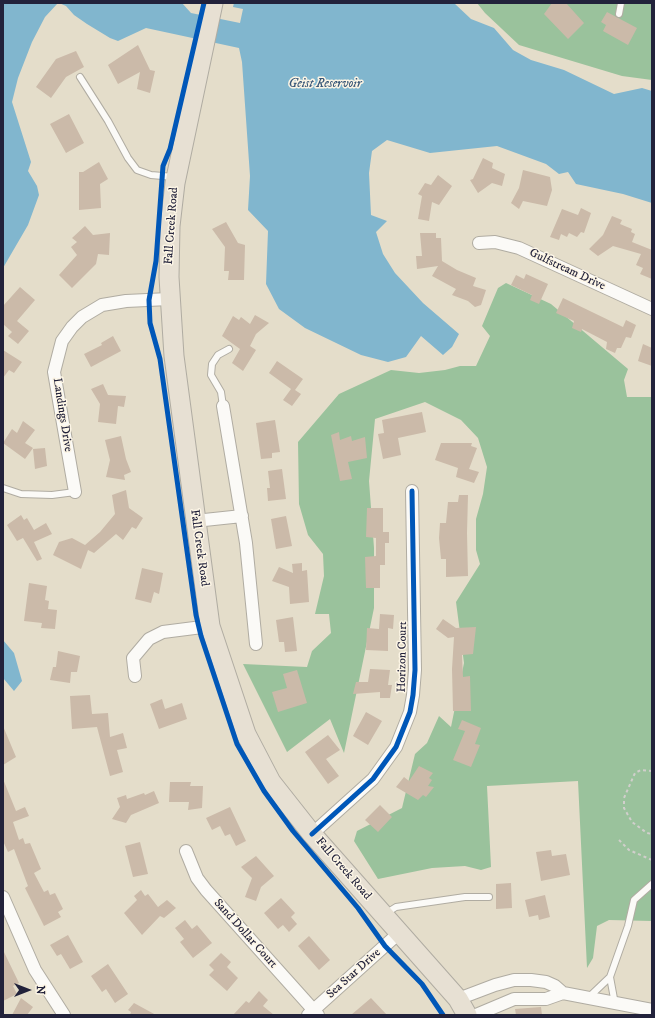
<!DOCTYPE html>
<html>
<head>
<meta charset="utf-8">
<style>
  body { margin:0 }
  #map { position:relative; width:655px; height:1018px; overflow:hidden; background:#e4ddca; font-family:"IM FELL DW Pica",serif }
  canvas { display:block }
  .frame { position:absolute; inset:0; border:4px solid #22223b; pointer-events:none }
  .north { position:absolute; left:8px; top:970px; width:40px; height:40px; -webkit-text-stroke:3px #fcf5e5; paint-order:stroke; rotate:90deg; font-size:11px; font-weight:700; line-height:16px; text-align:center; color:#22223b }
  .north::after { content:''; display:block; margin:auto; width:14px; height:18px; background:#22223b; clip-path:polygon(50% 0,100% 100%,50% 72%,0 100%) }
</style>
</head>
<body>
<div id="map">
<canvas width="655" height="1018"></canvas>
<div class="frame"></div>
<div class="north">N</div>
</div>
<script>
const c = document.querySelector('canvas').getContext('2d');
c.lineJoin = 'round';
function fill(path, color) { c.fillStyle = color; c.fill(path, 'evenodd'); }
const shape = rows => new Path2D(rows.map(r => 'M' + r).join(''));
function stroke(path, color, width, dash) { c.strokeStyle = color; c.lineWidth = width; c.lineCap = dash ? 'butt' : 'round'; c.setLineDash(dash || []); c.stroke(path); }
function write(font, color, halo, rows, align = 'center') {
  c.font = font + ' "IM FELL DW Pica",serif'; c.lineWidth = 3; c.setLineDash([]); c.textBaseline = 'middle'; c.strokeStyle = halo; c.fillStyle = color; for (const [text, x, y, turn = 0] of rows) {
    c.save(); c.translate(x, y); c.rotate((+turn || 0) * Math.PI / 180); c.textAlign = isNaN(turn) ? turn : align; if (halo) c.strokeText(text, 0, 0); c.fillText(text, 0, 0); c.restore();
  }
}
fill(shape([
  [477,3,652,3,652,80,622,76,519,45,485,13],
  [506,283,551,304,628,369,624,380,627,397,652,397,652,921,609,920,597,926,593,958,587,968,578,781,487,786,491,867,481,870,465,866,432,868,378,879,354,841,357,831,402,808,415,754,427,743,439,716,451,727,464,663,456,602,480,564,476,550,476,519,483,494,487,467,478,438,461,420,425,402,375,419,369,481,374,548,374,608,344,753,330,719,287,752,243,664,307,667,312,651,331,633,329,614,315,614,324,576,323,554,308,535,299,504,298,442,339,394,391,370,419,373,445,370,460,366,476,366,490,336,482,326,498,288]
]), '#9ac29c');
fill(shape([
  [3,3,58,3,45,17,32,42,18,78,12,102,31,162,28,171,37,186,39,195,28,225,3,268],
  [59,3,182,3,191,13,240,23,243,9,233,7,234,3,454,3,471,19,494,28,513,50,531,60,564,70,614,94,642,88,652,91,652,203,623,194,576,184,568,172,559,174,546,164,497,146,430,153,387,140,372,151,369,173,371,215,387,221,376,232,383,254,395,273,423,303,459,334,452,347,443,355,421,336,406,357,388,362,361,355,305,328,279,309,266,284,268,231,248,210,250,176,242,62,239,48,146,28,118,41,110,38,87,24,74,15,66,6],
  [3,640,14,653,22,681,14,691,3,678]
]), '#81b6ce');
fill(shape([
  [552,3,566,3,584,23,568,39,544,14],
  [607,12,637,28,628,45,603,31,606,25,601,22],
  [138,45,150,70,155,71,150,93,137,89,140,72,118,84,108,65],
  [76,51,84,67,66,77,51,98,36,87,56,59],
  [69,114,84,143,66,153,50,124],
  [483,158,493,163,492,168,505,174,502,186,492,183,478,193,470,180,473,179],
  [99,162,108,179,100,184,101,208,79,210,79,172,83,172],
  [523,170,550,177,552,190,547,206,523,201,519,209,511,203,519,188],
  [438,175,452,186,439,205,432,202,429,221,418,219,422,196,418,194,425,183,431,185],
  [581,208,591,213,584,233,581,232,577,237,569,233,567,237,561,234,559,240,550,237,562,209,578,215],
  [612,216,622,220,620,224,632,229,631,232,635,234,632,242,652,250,652,279,640,274,643,268,636,265,641,254,613,246,598,256,589,249,603,235],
  [226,222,238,243,245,245,244,280,228,280,229,271,224,271,225,247,212,229],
  [85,226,93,235,110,233,109,255,98,254,96,264,72,288,59,275,77,255,71,247,77,242,72,238],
  [420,233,436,233,436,238,441,238,442,261,457,270,476,278,473,286,486,290,481,305,475,307,468,301,452,295,456,289,432,276,438,266,417,269,416,256,422,256],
  [526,274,548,284,539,304,530,300,532,295,511,285,516,275,524,279],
  [20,287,35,300,17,321,29,331,18,344,8,336,12,332,3,324,3,306],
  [563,298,623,327,626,320,636,325,631,338,626,337,621,348,617,348,615,353,606,349,607,342,582,329,581,332,572,328,574,321,556,313],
  [255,315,269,323,256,334,250,346,256,350,243,371,232,363,240,349,222,336,233,316,239,320,241,317,250,324],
  [113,336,121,351,91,367,84,354,102,345,101,343],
  [643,344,652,348,652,366,638,361],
  [3,350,22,362,14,373,9,370,3,378],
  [277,361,303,379,295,390,301,394,292,406,283,400,291,389,269,373],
  [103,384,108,395,126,396,124,407,118,406,116,424,98,422,100,404,91,389],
  [422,412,426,432,398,438,401,455,383,459,378,434,384,433,382,420],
  [275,420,280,452,272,453,272,458,261,459,256,423],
  [23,421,35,430,25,443,33,448,25,459,3,443,12,429,17,433],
  [339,432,340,440,351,436,352,441,365,437,367,458,348,462,352,479,340,481,331,435],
  [121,436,126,459,131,472,124,475,125,480,106,477,110,460,105,440],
  [441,443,472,443,471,446,477,448,469,469,479,472,474,483,456,477,458,468,435,460],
  [45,448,47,466,35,469,33,449],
  [282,469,286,499,268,501,267,488,270,488,268,471],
  [126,490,129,508,143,518,136,529,132,527,123,540,116,534,94,553,88,550,81,569,53,555,59,542,72,538,85,545,100,532,115,514,112,495],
  [459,495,468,495,467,533,468,576,446,577,446,559,441,559,439,538,440,523,446,523,448,502,458,502],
  [367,508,383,508,383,532,389,532,389,543,385,543,385,565,380,565,380,588,366,588,365,557,376,556,376,538,366,537],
  [21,515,24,520,27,518,34,530,46,523,52,534,34,542,42,559,37,561,23,538,17,541,7,525],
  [286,516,292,546,276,549,271,519],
  [302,563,302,571,307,570,309,602,290,604,289,587,272,581,279,567,293,573,292,564],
  [142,568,163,573,159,594,154,592,151,603,135,599],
  [29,583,47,586,45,600,49,601,48,609,57,610,55,629,41,628,42,623,24,621],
  [380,614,394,615,393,629,388,628,388,651,366,650,367,628,379,629],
  [293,617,297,651,285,652,284,642,279,642,276,620],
  [443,619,456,628,476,627,473,654,462,655,463,677,470,676,471,711,453,711,452,669,454,637,448,638,436,629],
  [58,651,80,656,77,672,71,672,70,683,50,680,53,667,56,667],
  [370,669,390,670,388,685,392,685,390,698,380,698,380,692,353,694,356,682,368,682],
  [297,670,307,703,278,712,272,692,287,688,283,674],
  [90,695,92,714,108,713,110,737,123,733,127,748,117,750,123,772,110,776,97,727,72,729,70,696],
  [162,699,165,709,182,703,187,719,159,729,150,704],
  [366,712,382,721,368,745,353,736],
  [462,720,481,728,475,744,480,745,471,767,453,760,465,731,458,729],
  [3,726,16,757,3,765],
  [328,735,340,750,326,759,339,776,328,784,305,752],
  [419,766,433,773,429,778,432,780,428,786,434,787,426,797,423,795,418,800,396,787,404,777,409,781],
  [3,779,16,811,25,807,29,816,13,822,19,840,23,838,25,844,30,843,41,869,34,873,44,892,48,890,50,895,55,893,63,909,58,912,61,917,44,926,25,888,28,886,14,849,8,852,3,841],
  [170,782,191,782,190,786,203,786,202,808,188,810,189,802,169,802],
  [154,791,159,803,131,815,126,823,112,819,120,807,117,798,126,795,127,799,144,793,145,795],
  [380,805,392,817,378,832,365,820],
  [230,807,246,841,236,846,230,834,225,836,220,826,212,830,206,818],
  [140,842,148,874,133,877,125,846],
  [551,850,552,856,566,854,570,875,541,881,536,852],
  [256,856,274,876,261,887,256,901,245,897,252,878,241,867],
  [511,883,512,908,496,909,496,884],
  [141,890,145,896,148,894,158,907,167,900,176,908,164,918,160,916,142,935,124,913,137,900,134,896],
  [545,895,550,917,539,920,538,915,529,917,525,900],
  [281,898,295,913,291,917,297,924,289,932,283,925,278,929,264,913],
  [185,920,192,929,197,925,212,943,193,958,180,942,184,939,175,928],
  [68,935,83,962,70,969,61,954,57,956,50,945],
  [309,936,330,960,319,970,298,946],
  [3,950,19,983,13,986,17,994,3,1001],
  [221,953,231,962,227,967,238,978,227,991,209,975,214,970,209,965],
  [108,964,128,994,115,1003,106,989,102,992,91,976],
  [259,991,268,1000,263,1006,274,1015,233,1015,246,1001,249,1003],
  [21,998,33,1007,27,1015,12,1015],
  [371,998,387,1015,351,1015],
  [134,1003,156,1015,130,1015,131,1012,128,1010],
  [541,1007,542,1015,516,1015,515,1009]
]), '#cbbaa9');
const lane = shape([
  [619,14,621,3],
  [80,77,108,121,128,158,137,170,151,175,174,177],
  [223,406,221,392,211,375,212,364,218,355,229,349],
  [3,488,21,494,52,495,75,492],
  [385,914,396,907,465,897,489,897],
  [588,998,610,977],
  [615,1004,610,977,628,926,634,900,652,884]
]);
const street = shape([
  [479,243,495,242,519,248,652,309],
  [223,406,246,543,256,644],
  [75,492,54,372,62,341,72,327,82,317,102,305,126,301,169,299],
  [195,521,242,516],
  [135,676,133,658,149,639,163,632,210,626],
  [312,834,373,779,396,747,410,712,413,695,415,670,412,491],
  [186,851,197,878,206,890,318,1015],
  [3,897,35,970,64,1015],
  [458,999,495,985,514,980,531,980,546,982,555,986,563,993],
  [308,1015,399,933],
  [476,1015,514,999,546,999,563,993,652,1010]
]);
const primary = shape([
  [213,3,175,183,170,226,169,277,174,356,210,626,246,734,271,782,312,834,458,999,467,1015]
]);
stroke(lane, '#b0aca2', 8);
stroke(street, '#b0aca2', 14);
stroke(primary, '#b0aca2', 21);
stroke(shape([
  [652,771,641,770,635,773,624,798,624,808,632,822,647,833,652,834],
  [619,840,629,850,652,860]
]), '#d1cfcc', 2, [3, 3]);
stroke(lane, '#fbfaf7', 6);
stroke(street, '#fbfaf7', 12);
stroke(primary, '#e7e0d3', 19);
stroke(shape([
  [204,3,170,149,163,166,156,261,149,300,150,323,160,359,196,615,201,636,237,744,264,791,293,831,358,908,385,946,422,984,443,1015],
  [312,834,373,779,396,747,410,712,413,695,415,670,412,491]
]), '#0057b8', 5);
write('12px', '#22223b', '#fcf5e5', [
  ["Fall Creek Road",172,226,-86],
  ["Gulfstream Drive",567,270,25],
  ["Landings Drive",62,415,81],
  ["Fall Creek Road",199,548,82],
  ["Horizon Court",403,657,-89],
  ["Fall Creek Road",343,869,49],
  ["Sand Dollar Court",245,934,48],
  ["Sea Star Drive",354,974,-42]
]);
write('italic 13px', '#375677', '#fcf5e5', [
  ["Geist Reservoir",325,84]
]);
</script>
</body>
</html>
